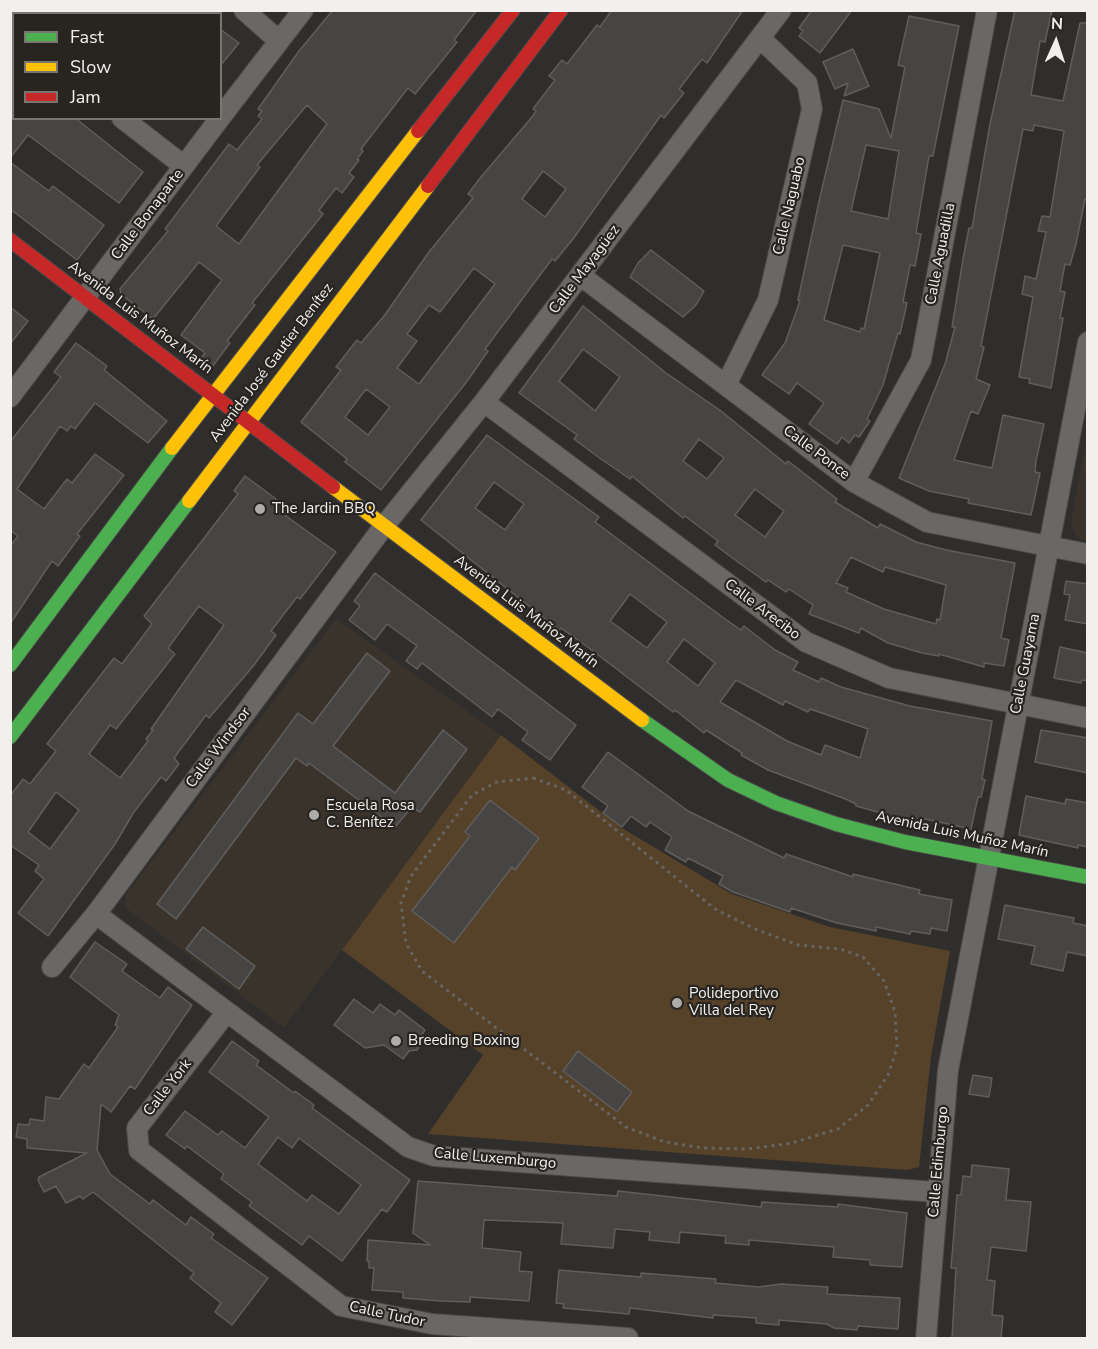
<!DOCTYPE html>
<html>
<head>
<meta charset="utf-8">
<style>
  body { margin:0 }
  #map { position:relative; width:1098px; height:1349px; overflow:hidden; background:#302e2c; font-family:"Nunito Sans",sans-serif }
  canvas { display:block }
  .frame { position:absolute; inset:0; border:12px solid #f2f0ed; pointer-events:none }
  .legend { position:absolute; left:12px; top:12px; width:210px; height:108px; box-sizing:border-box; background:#282420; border:2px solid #797672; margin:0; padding:8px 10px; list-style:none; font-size:18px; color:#f2f0ed }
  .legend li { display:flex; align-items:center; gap:12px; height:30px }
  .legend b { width:30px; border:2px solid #797672 }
  .north { position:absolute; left:1026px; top:12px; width:60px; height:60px; -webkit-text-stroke:4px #282420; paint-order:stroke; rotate:3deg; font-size:16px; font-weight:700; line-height:24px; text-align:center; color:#f2f0ed }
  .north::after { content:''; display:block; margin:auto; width:21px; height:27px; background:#f2f0ed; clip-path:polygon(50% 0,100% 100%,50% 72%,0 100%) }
</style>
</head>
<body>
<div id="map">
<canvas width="1098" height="1349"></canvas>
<div class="frame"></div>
<ul class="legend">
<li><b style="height:8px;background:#4caf50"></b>Fast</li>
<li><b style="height:8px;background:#ffc107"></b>Slow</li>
<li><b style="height:8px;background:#c62828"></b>Jam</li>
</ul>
<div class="north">N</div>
</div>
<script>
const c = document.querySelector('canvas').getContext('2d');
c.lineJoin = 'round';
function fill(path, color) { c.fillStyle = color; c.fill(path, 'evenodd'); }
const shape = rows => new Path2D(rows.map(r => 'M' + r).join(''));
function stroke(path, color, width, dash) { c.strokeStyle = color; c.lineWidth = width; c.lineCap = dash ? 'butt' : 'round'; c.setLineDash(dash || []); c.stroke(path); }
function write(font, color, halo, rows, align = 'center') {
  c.font = font + ' "Nunito Sans",sans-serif'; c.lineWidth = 4.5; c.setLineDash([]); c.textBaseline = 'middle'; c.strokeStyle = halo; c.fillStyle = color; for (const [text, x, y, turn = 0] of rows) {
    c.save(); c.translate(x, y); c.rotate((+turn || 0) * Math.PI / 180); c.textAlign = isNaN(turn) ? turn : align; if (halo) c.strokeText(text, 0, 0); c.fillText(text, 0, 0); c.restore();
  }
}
fill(shape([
  [1087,437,1088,541,1087,541,1081,540,1074,533,1071,523],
  [336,619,501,735,284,1028,126,908,126,895]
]), '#3a332b');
fill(shape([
  [501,735,622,828,732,894,830,927,950,951,931,1056,919,1167,907,1170,428,1134,483,1055,342,950]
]), '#564129');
const building = shape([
  [333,10,477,10,454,40,457,42,415,94,408,88,361,149,363,151,357,159,359,160,349,173,354,177,342,193,336,188,319,210,323,214,252,303,255,305,227,341,230,343,212,367,209,366,199,360,205,353,181,335,222,280,199,262,153,319,121,294,120,289,168,231,165,229,229,144,237,150,262,119,258,116,262,111,258,109,299,51,333,10],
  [307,105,327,124,239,244,216,226,260,167,257,165,307,105],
  [612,10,743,10,707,63,702,59,679,89,684,93,664,118,661,115,573,239,555,261,552,259,485,349,488,351,468,380,381,490,345,462,347,459,301,422,341,370,336,367,357,340,361,343,384,316,429,252,473,198,468,194,481,177,532,117,536,111,533,109,555,80,549,76,562,60,567,64,597,25,600,27,612,10],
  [543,171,566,189,545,217,522,199,543,171],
  [474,268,495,284,419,384,397,368,417,341,407,334,429,305,440,312,474,268],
  [366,389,390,407,368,435,345,417,366,389],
  [812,10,852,10,820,53,799,36,803,31,799,28,812,10],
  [1015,10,1052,10,1045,42,1040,41,1031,95,1063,101,1080,23,1088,23,1088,200,1085,199,1076,244,1070,265,1065,264,1060,291,1065,292,1060,318,1063,318,1051,388,1029,383,1030,379,1019,377,1033,297,1022,294,1025,276,1036,279,1046,232,1038,231,1042,216,1050,217,1064,131,1034,125,1033,131,1023,129,981,346,984,347,976,379,990,385,978,414,971,411,954,460,992,468,1003,415,1044,424,1036,461,1035,472,1040,473,1031,515,968,503,969,499,929,491,899,478,945,364,955,327,952,327,963,259,969,228,972,228,990,124,1015,10],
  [909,16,959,26,933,156,929,156,916,233,921,234,915,266,910,265,903,302,907,303,900,334,898,333,883,385,867,419,870,421,859,437,855,435,849,443,842,437,837,444,809,424,824,403,797,383,789,394,762,375,785,343,800,301,798,300,820,197,843,100,879,109,891,138,905,67,898,65,909,16],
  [866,145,899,151,888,219,851,211,866,145],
  [843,245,880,253,864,329,861,328,860,332,824,320,843,245],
  [220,29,239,43,220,66,220,29],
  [853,49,869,86,844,96,848,83,835,89,823,62,853,49],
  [10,118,75,118,143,172,119,203,28,135,10,158,10,118],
  [10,162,49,191,53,186,104,225,77,260,10,209,10,162],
  [651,250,704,291,696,305,683,317,630,277,638,263,651,250],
  [583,306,666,373,721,411,786,464,788,461,837,499,835,502,878,528,880,524,916,542,946,550,1015,563,1001,638,1009,640,1004,666,984,663,984,667,939,654,939,656,922,653,888,643,861,628,859,633,809,614,813,605,789,589,786,592,768,580,766,582,738,562,715,545,718,541,685,516,683,518,632,476,630,479,601,459,574,439,577,435,519,393,583,306],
  [583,349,620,377,595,411,559,381,583,349],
  [699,439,724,458,707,479,683,461,699,439],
  [755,489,784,511,765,537,735,515,755,489],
  [851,557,883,572,885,567,946,585,940,620,937,619,936,624,884,609,846,592,848,588,836,583,851,557],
  [10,307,28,321,10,344,10,307],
  [76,343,107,366,104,370,167,421,148,443,95,403,75,429,71,426,67,431,60,426,17,489,44,509,67,479,72,483,95,454,124,475,77,534,80,536,58,566,52,561,10,624,10,546,18,536,10,530,10,442,61,377,54,372,76,343],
  [487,435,599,517,595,522,725,619,741,630,744,626,775,650,798,662,793,670,819,682,821,678,841,687,910,706,992,721,982,779,985,780,981,797,978,797,971,829,921,818,920,821,885,814,856,806,856,804,848,800,768,770,741,755,742,753,706,730,704,733,675,710,673,712,589,648,561,628,559,630,421,520,487,435],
  [494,482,524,504,505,530,475,508,494,482],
  [630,594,667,622,647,648,610,621,630,594],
  [684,639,715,663,698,686,667,662,684,639],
  [736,680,783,705,785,701,808,712,810,709,868,729,860,758,825,745,821,755,787,741,720,702,736,680],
  [245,476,291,510,286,516,336,552,300,599,297,597,271,631,276,635,254,665,209,718,206,715,174,758,179,764,166,781,161,777,134,812,115,844,48,936,18,913,44,879,35,871,39,865,10,845,10,796,23,779,30,784,56,751,47,744,114,658,122,664,152,624,144,616,238,494,234,491,245,476],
  [199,606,224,625,151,729,153,730,146,739,148,741,120,778,89,754,110,725,116,729,175,654,168,648,199,606],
  [56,792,79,810,50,849,28,832,56,792],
  [375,573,576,725,550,760,522,740,528,732,498,709,492,717,422,663,417,669,406,661,417,646,387,624,375,640,349,620,360,606,354,601,375,573],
  [1066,581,1088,584,1088,624,1065,620,1070,595,1064,594,1066,581],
  [1060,647,1088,653,1088,681,1082,680,1081,683,1054,678,1060,647],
  [367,653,390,671,333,746,395,793,443,730,467,749,420,812,412,807,395,827,309,763,307,766,296,758,176,919,157,904,298,713,313,724,367,653],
  [1041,730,1088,738,1088,773,1035,762,1041,730],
  [608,752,688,811,784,858,786,854,853,877,853,874,886,882,920,890,919,894,952,900,947,931,931,928,930,934,911,931,910,934,876,927,876,931,837,923,791,908,790,912,733,892,719,884,723,876,688,858,686,862,665,850,672,837,650,822,646,827,631,816,622,827,603,813,608,806,582,787,608,752],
  [1026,796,1065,804,1066,799,1088,803,1088,847,1078,845,1078,848,1019,835,1026,796],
  [490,800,539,838,515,870,512,867,454,943,412,911,470,836,465,832,490,800],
  [1005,905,1074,918,1073,923,1088,926,1088,956,1067,952,1063,971,1031,964,1035,946,998,939,1005,905],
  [203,927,255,966,239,989,186,949,203,927],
  [95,942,127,964,122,971,160,998,168,987,192,1005,135,1089,130,1086,111,1112,101,1104,97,1150,110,1174,150,1204,153,1200,186,1225,191,1217,214,1234,211,1238,268,1278,232,1325,215,1312,221,1303,190,1278,194,1273,93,1192,83,1199,80,1196,66,1203,56,1186,44,1192,38,1180,39,1177,87,1153,27,1148,27,1139,16,1137,18,1124,29,1125,30,1119,44,1121,46,1097,59,1099,84,1064,89,1068,118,1027,115,1025,119,1015,70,977,95,942],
  [354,999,373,1013,380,1004,395,1015,399,1010,425,1030,420,1037,421,1044,417,1050,409,1051,403,1059,384,1045,365,1048,334,1025,354,999],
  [232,1041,259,1061,256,1065,294,1093,295,1091,314,1105,312,1108,410,1180,387,1212,382,1209,342,1261,309,1236,302,1245,249,1206,252,1202,221,1179,224,1174,187,1146,185,1149,166,1135,185,1111,218,1135,222,1131,245,1148,269,1117,209,1072,232,1041],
  [278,1137,292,1148,299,1138,361,1185,339,1214,312,1195,307,1201,258,1164,278,1137],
  [578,1051,632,1092,617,1112,563,1071,578,1051],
  [973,1075,992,1078,989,1097,969,1094,973,1075],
  [972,1165,1009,1169,1006,1200,1031,1202,1026,1251,991,1247,987,1280,995,1281,992,1315,1003,1316,1001,1338,952,1338,956,1268,951,1268,957,1195,961,1195,963,1176,971,1177,972,1165],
  [418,1181,617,1196,618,1191,761,1207,762,1202,838,1207,838,1204,907,1213,902,1267,870,1265,870,1260,833,1257,834,1247,749,1240,749,1245,725,1243,726,1236,680,1232,679,1243,649,1240,650,1232,615,1229,613,1248,561,1244,563,1223,484,1220,482,1248,521,1252,519,1271,532,1272,529,1301,470,1297,470,1302,440,1301,403,1298,403,1292,372,1290,374,1268,369,1268,369,1261,367,1261,368,1240,430,1245,413,1233,418,1181],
  [559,1270,641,1277,641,1273,716,1279,715,1283,759,1287,781,1284,828,1287,827,1294,900,1298,898,1329,858,1326,857,1330,834,1328,827,1324,779,1320,779,1325,756,1323,756,1318,713,1315,713,1318,630,1308,629,1314,563,1308,564,1304,556,1303,559,1270]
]);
fill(building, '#474543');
stroke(building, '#605e5c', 1.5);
const street = shape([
  [244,10,279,41],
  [10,34,14,36],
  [122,118,184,166],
  [220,118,303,10],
  [581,276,854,482,927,522,1088,554],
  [726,385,768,300,812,109,807,83,760,38],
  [10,397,220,118],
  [484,402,806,642,889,678,1088,718],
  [854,482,921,360,987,10],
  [96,914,408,1147,434,1156,936,1192],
  [52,967,96,914,384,526,484,402,781,10],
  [226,1013,137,1128,139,1150,341,1306,432,1324,628,1338],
  [926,1338,948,1070,1088,342]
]);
const fast = shape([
  [10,665,172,448],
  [642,720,728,780,776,803,836,824,905,842,1088,877],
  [10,737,189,501]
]);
const slow = shape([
  [172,448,418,131],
  [333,487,642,720],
  [189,501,428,186]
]);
const jam = shape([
  [418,131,513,10],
  [428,186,561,10],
  [10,240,333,487]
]);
stroke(street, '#4c4a48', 22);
stroke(fast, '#4c4a48', 16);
stroke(slow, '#4c4a48', 16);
stroke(jam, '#4c4a48', 16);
stroke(shape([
  [533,778,566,790,715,909,755,929,798,945,840,949,863,957,884,981,895,1012,897,1048,888,1075,868,1105,838,1129,792,1143,748,1149,703,1148,665,1142,626,1127,422,971,406,943,401,903,411,876,472,795,497,782,533,778]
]), '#666563', 3, [3, 4.5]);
stroke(street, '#6a6866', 20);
stroke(fast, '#4caf50', 14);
stroke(slow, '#ffc107', 14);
stroke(jam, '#c62828', 14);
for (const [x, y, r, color] of [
  [260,509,6,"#aeaca9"],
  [314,815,6,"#aeaca9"],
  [677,1003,6,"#aeaca9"],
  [396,1041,6,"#aeaca9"]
]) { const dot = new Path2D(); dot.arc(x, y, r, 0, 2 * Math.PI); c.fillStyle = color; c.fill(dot); stroke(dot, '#282420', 2); }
write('15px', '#f2f0ed', '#282420', [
  ["Calle Naguabo",790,206,-77],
  ["Calle Bonaparte",148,215,-53],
  ["Calle Aguadilla",941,254,-79],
  ["Calle Mayagüez",585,270,-53],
  ["Avenida Luis Muñoz Marín",140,318,37],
  ["Avenida José Gautier Benítez",272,363,-53],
  ["Calle Ponce",816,453,37],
  ["Calle Arecibo",762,610,37],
  ["Avenida Luis Muñoz Marín",526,612,37],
  ["Calle Guayama",1026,664,-79],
  ["Calle Windsor",219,748,-53],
  ["Avenida Luis Muñoz Marín",962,835,12],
  ["Calle York",168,1088,-52],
  ["Calle Luxemburgo",495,1159,5],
  ["Calle Edimburgo",939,1162,-85],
  ["Calle Tudor",387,1315,12]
]);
write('15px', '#f2f0ed', '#282420', [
  ["The Jardin BBQ",272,509],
  ["Escuela Rosa",326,806],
  ["C. Benítez",326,823],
  ["Polideportivo",689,994],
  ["Villa del Rey",689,1011],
  ["Breeding Boxing",408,1041]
], 'left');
</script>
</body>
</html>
